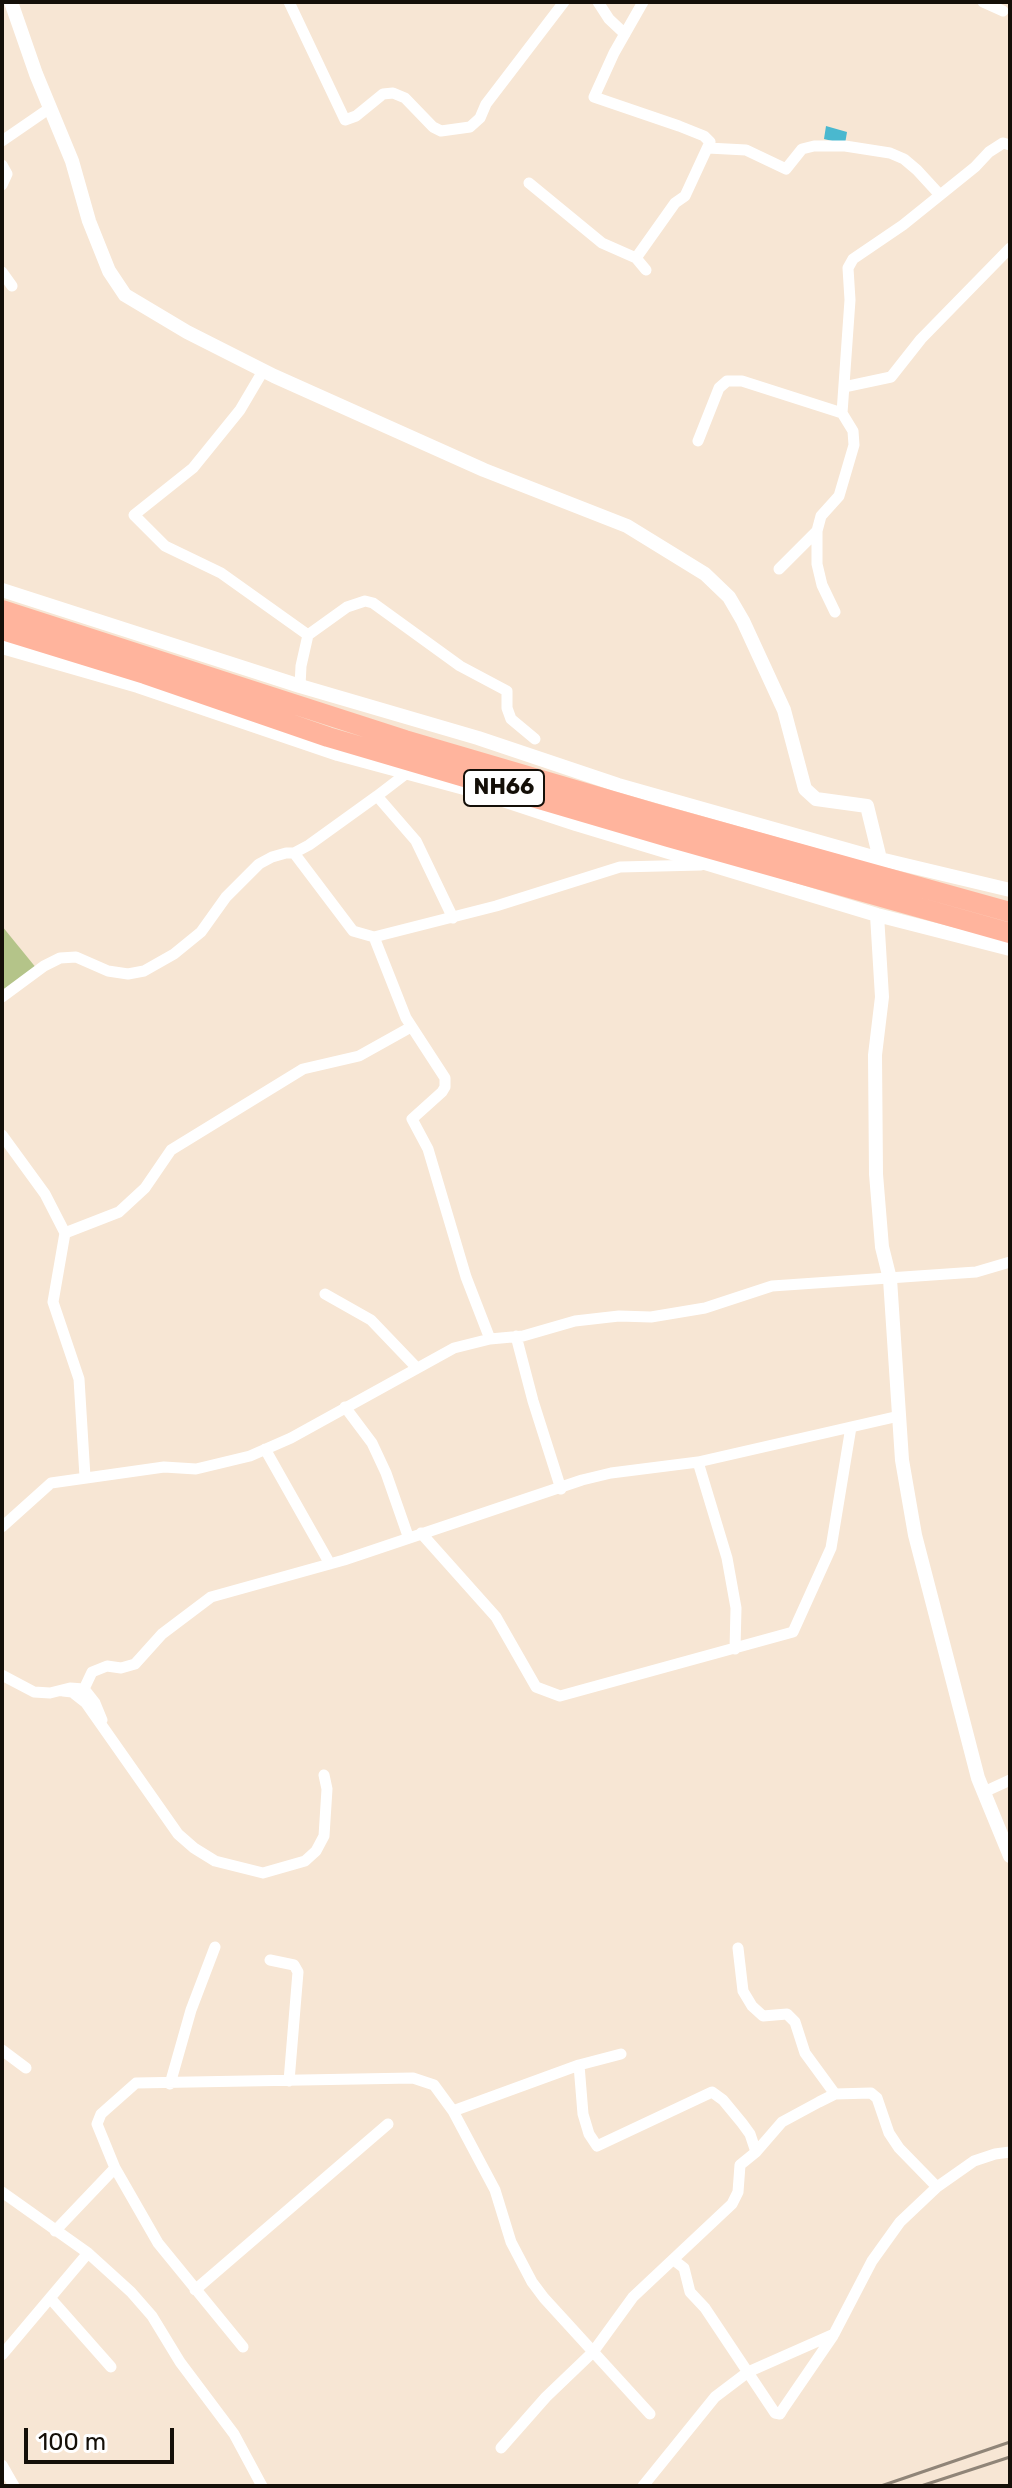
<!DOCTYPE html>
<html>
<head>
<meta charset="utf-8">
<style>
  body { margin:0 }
  #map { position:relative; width:1012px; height:2488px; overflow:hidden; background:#f7e6d4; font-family:Rubik,sans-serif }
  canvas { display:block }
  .frame { position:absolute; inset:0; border:4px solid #140f08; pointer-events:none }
  .scale { position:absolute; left:24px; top:2428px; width:150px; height:36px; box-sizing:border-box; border:4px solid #140f08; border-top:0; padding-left:10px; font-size:24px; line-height:28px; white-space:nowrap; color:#140f08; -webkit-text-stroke:6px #fff; paint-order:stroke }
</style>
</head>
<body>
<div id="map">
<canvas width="1012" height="2488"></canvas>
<div class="frame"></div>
<div class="scale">100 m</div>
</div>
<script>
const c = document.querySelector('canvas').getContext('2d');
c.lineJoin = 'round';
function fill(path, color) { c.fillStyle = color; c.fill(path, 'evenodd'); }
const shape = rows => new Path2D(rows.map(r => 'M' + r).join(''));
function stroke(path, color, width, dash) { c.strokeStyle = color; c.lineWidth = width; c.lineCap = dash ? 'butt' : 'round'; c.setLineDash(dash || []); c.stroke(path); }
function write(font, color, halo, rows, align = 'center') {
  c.font = font + ' Rubik,sans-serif'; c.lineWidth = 8; c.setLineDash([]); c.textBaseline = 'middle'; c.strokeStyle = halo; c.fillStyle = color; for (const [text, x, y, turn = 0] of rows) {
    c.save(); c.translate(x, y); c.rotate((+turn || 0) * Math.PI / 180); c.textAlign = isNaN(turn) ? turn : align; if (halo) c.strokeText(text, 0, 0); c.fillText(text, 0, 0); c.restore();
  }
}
fill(shape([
  [2,926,37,969,2,995]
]), '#b4c489');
fill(shape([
  [826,126,847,132,845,144,824,139]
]), '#4ab8cf');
stroke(shape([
  [289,2,345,120,356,116,383,94,393,93,405,98,433,127,441,131,470,127,480,118,486,104,564,2],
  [598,2,609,19,625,34],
  [983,2,1003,11],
  [2,141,50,108],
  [708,148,746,150,786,169,802,149,814,146,845,146,890,153,904,159,917,170,940,195],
  [2,165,7,174,2,185],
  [529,183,602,243,636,258,675,203,685,196,710,142,704,136,679,126,594,97,614,53,643,2],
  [636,258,646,270],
  [2,272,12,286],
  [263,371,240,410,193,468,134,515,165,546,221,573,308,635,301,666,300,686],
  [844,387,891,377,921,339,1010,248],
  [698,441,719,388,727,381,742,381,842,413],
  [817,531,817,564,822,585,835,612],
  [779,569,817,531,821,516,839,496,854,445,853,431,842,413,850,300,848,268,853,259,903,225,975,167,989,152,1003,143,1010,145],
  [308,635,347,607,365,601,373,603,460,666,507,691,507,708,511,719,535,739],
  [377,796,407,773],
  [294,853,309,845,377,796,416,841,453,918],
  [374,937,406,1018,445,1078,445,1087,442,1092,412,1119,428,1149,466,1277,490,1339],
  [2,997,44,966,60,958,76,957,108,971,128,974,144,971,174,954,201,932,226,897,259,864,272,857,286,853,294,853,353,931,374,937,496,906,620,867,701,865],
  [2,1135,45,1194,65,1233,53,1302,79,1379,85,1477],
  [65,1233,119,1212,145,1188,171,1150,303,1069,359,1056,411,1027],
  [325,1294,371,1320,416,1367],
  [516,1336,533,1401,561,1489],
  [345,1407,372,1443,386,1473,408,1536],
  [265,1449,330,1564],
  [698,1462,727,1558,736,1608,735,1649],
  [2,1527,51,1483,164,1467,196,1469,250,1456,291,1438,454,1348,490,1339,523,1336,575,1321,619,1316,651,1317,705,1308,772,1286,976,1272,1010,1262],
  [421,1533,496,1617,536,1687,560,1696,793,1632,831,1548,851,1427],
  [2,1675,34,1692,50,1693,70,1688,84,1689,95,1703,102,1720],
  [84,1689,92,1672,107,1666,121,1668,135,1664,162,1634,211,1597,344,1560,582,1480,611,1473,698,1462,899,1416],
  [63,1691,72,1692,86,1703,178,1834,194,1848,215,1861,263,1873,305,1861,316,1851,324,1836,327,1789,324,1775],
  [984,1792,1010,1780],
  [738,1948,743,1991,752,2006,763,2016,787,2014,795,2022,805,2053,835,2094],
  [270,1960,294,1965,298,1972,289,2081],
  [2,2050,26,2068],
  [579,2065,583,2114,589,2134,597,2146,712,2092,723,2100,742,2123,750,2134,756,2152,782,2122,819,2102,835,2094,871,2093,877,2098,889,2133,899,2148,937,2187],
  [170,2084,191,2010,215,1947],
  [453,2111,579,2065,621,2054],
  [2,2192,88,2253,131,2292,152,2316,180,2362,234,2434,262,2486],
  [55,2231,115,2168],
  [675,2261,684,2268,690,2292,705,2308,775,2413,780,2414,783,2409,833,2336],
  [195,2290,388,2124],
  [50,2298,111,2367],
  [243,2347,158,2243,115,2168,97,2124,101,2114,136,2083,413,2078,434,2085,453,2111,495,2190,511,2242,532,2282,544,2298,650,2414],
  [2,2355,88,2253],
  [501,2448,546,2397,593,2352,633,2297,732,2204,738,2192,740,2165,756,2152],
  [2,2465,14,2486],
  [643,2486,715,2397,748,2372,834,2334,872,2261,900,2222,937,2187,974,2161,995,2154,1010,2152]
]), '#fff', 11);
stroke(shape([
  [11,2,36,74,72,161,89,221,109,271,125,295,187,332,274,376,484,470,627,526,705,574,729,597,743,621,784,710,805,789,816,799,867,806,880,859],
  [2,590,300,686,478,738,618,785,880,859,1010,890],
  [2,647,138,686,338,754,479,792,576,824,877,915,1010,949],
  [877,915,882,997,875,1055,876,1174,882,1247,890,1279,902,1460,915,1535,978,1778,1010,1856]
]), '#fff', 14);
stroke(shape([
  [2,610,405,740,654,813,1010,912],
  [2,630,145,674,328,737,668,837,1010,933]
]), '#ffb49d', 20);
stroke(shape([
  [881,2486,1010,2442],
  [921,2486,1010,2457]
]), '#908578', 3);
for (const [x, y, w] of [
  [504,788,80]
]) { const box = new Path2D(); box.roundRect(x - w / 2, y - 18, w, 36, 6); c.fillStyle = '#fff'; c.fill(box); stroke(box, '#140f08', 2); }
write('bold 22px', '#140f08', null, [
  ["NH66",504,788]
]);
</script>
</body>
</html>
